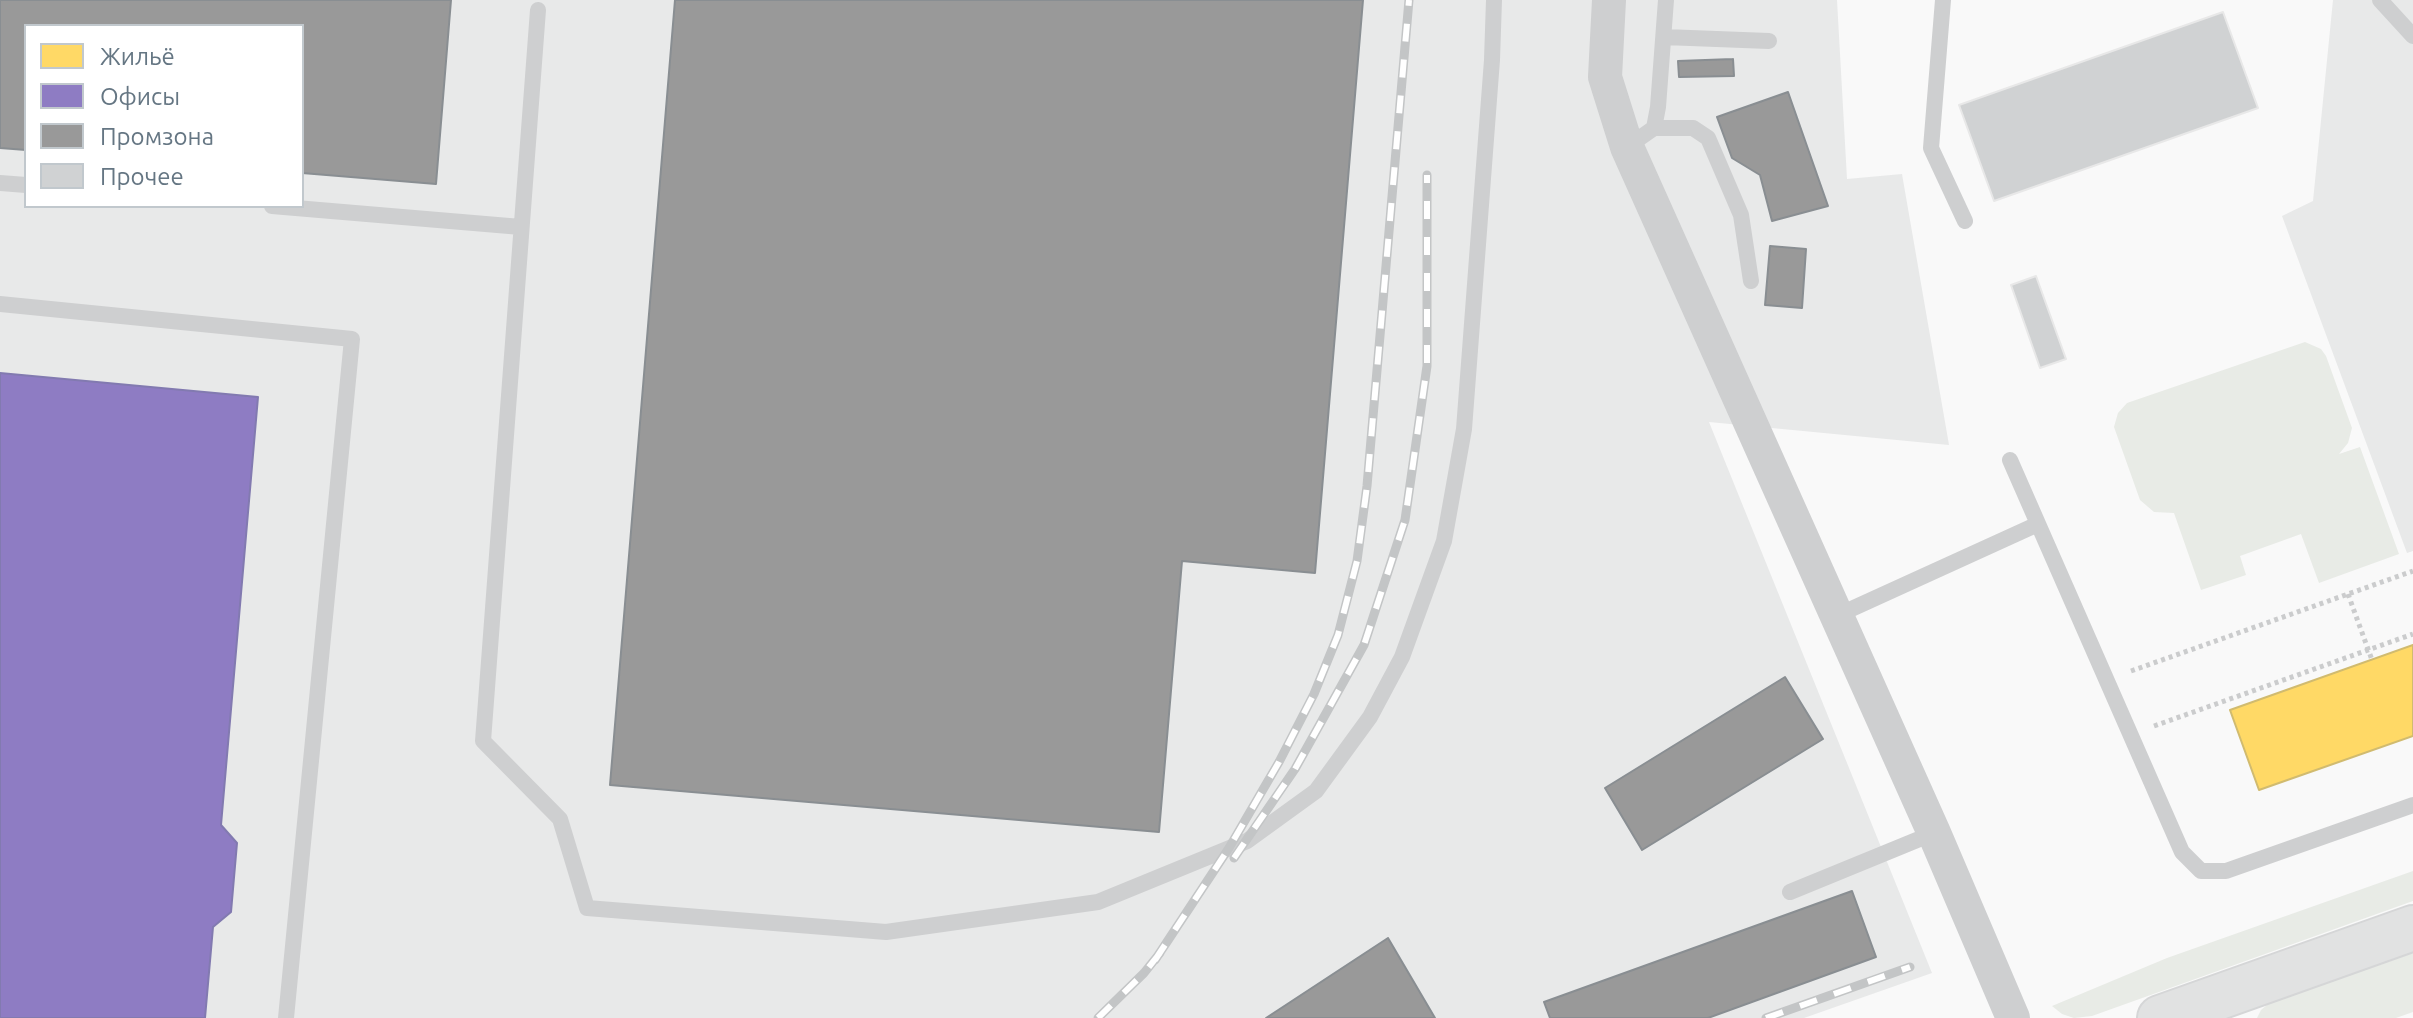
<!DOCTYPE html>
<html>
<head>
<meta charset="utf-8">
<style>
  body { margin:0 }
  #map { position:relative; width:2413px; height:1018px; overflow:hidden; background:#f9f9f9; font-family:Ubuntu,sans-serif }
  canvas { display:block }
  .legend { position:absolute; left:24px; top:24px; width:280px; height:184px; box-sizing:border-box; background:#fff; border:2px solid #c1c8cd; margin:0; padding:10px 14px; list-style:none; font-size:24px; color:#657683 }
  .legend li { display:flex; align-items:center; gap:16px; height:40px }
  .legend b { width:40px; border:2px solid #c1c8cd }
</style>
</head>
<body>
<div id="map">
<canvas width="2413" height="1018"></canvas>
<ul class="legend">
<li><b style="height:22px;background:#ffd966"></b>Жильё</li>
<li><b style="height:22px;background:#8e7cc3"></b>Офисы</li>
<li><b style="height:22px;background:#999"></b>Промзона</li>
<li><b style="height:22px;background:#d0d2d3"></b>Прочее</li>
</ul>
</div>
<script>
const c = document.querySelector('canvas').getContext('2d');
c.lineJoin = 'round';
function fill(path, color) { c.fillStyle = color; c.fill(path, 'evenodd'); }
const shape = rows => new Path2D(rows.map(r => 'M' + r).join(''));
function stroke(path, color, width, dash) { c.strokeStyle = color; c.lineWidth = width; c.lineCap = dash ? 'butt' : 'round'; c.setLineDash(dash || []); c.stroke(path); }
fill(shape([
  [0,0,1837,0,1847,179,1902,174,1949,445,1709,422,1932,973,1804,1018,0,1018],
  [26,26,302,26,302,206,26,206],
  [2333,0,2413,0,2413,551,2407,553,2282,216,2313,201]
]), '#e8e9e9');
fill(shape([
  [2305,342,2321,349,2326,356,2352,428,2348,443,2339,454,2360,447,2399,554,2319,583,2301,534,2240,556,2246,575,2201,590,2174,513,2154,512,2140,500,2114,427,2118,413,2127,403],
  [2413,871,2413,901,2092,1016,2074,1018,2062,1014,2052,1006,2167,958],
  [2413,953,2413,1012,2396,1018,2257,1018,2261,1010,2268,1004]
]), '#e8ebe6');
const homes = shape([
  [2413,645,2413,736,2259,790,2230,710,2413,645]
]);
fill(homes, '#ffd966');
stroke(homes, '#d1bb6f', 2);
const offices = shape([
  [0,373,258,397,221,825,237,843,231,912,213,927,205,1018,0,1018,0,373]
]);
fill(offices, '#8e7cc3');
stroke(offices, '#827ab0', 2);
const industry = shape([
  [0,0,451,0,436,184,302,173,302,26,26,26,26,150,0,148,0,0],
  [675,0,1363,0,1315,573,1182,561,1159,832,610,785,675,0],
  [1733,59,1734,76,1679,77,1678,61,1733,59],
  [1788,92,1828,206,1772,221,1760,175,1732,158,1717,117,1788,92],
  [1770,246,1806,249,1802,308,1765,305,1770,246],
  [1785,677,1823,739,1642,850,1605,788,1785,677],
  [1852,891,1876,957,1708,1018,1550,1018,1544,1002,1852,891],
  [1388,938,1435,1018,1266,1018,1388,938]
]);
fill(industry, '#999');
stroke(industry, '#898e92', 2);
const building = shape([
  [2223,12,2258,108,1994,201,1959,105,2223,12],
  [2036,276,2066,359,2040,368,2011,285,2036,276]
]);
fill(building, '#d0d2d3');
stroke(building, '#e8e8e8', 2);
const secondary = shape([
  [2160,1018,2413,928]
]);
stroke(secondary, '#d5d6d7', 48);
stroke(shape([
  [2348,594,2372,660],
  [2131,671,2413,571],
  [2154,726,2413,634]
]), '#cbcccd', 5, [4, 4]);
stroke(shape([
  [1943,0,1931,148,1965,221],
  [2380,0,2413,36],
  [538,10,483,741,560,819,587,908,886,932,1098,902,1247,841,1316,791,1370,717,1402,657,1444,541,1464,429,1492,60,1494,0],
  [1664,37,1769,41],
  [1654,128,1693,128,1708,138,1741,215,1751,281],
  [1627,147,1654,128,1658,107,1666,0],
  [0,183,26,185],
  [272,206,521,227],
  [0,304,352,339,286,1018],
  [2010,460,2182,852,2201,871,2226,871,2413,805],
  [1836,616,2038,524],
  [1790,892,1934,833]
]), '#cecfd0', 16);
stroke(shape([
  [1609,0,1605,77,1627,147,1934,833,2013,1018]
]), '#cecfd0', 34);
stroke(secondary, '#e1e2e2', 44);
const rail = shape([
  [1234,858,1295,769,1364,645,1405,520,1427,366,1427,175],
  [1155,960,1229,848,1279,762,1314,694,1338,635,1357,561,1367,486,1409,0],
  [1098,1018,1144,973,1160,953],
  [1766,1018,1910,967]
]);
stroke(rail, '#c3c5c6', 9);
stroke(rail, '#fff', 6, [18]);
</script>
</body>
</html>
